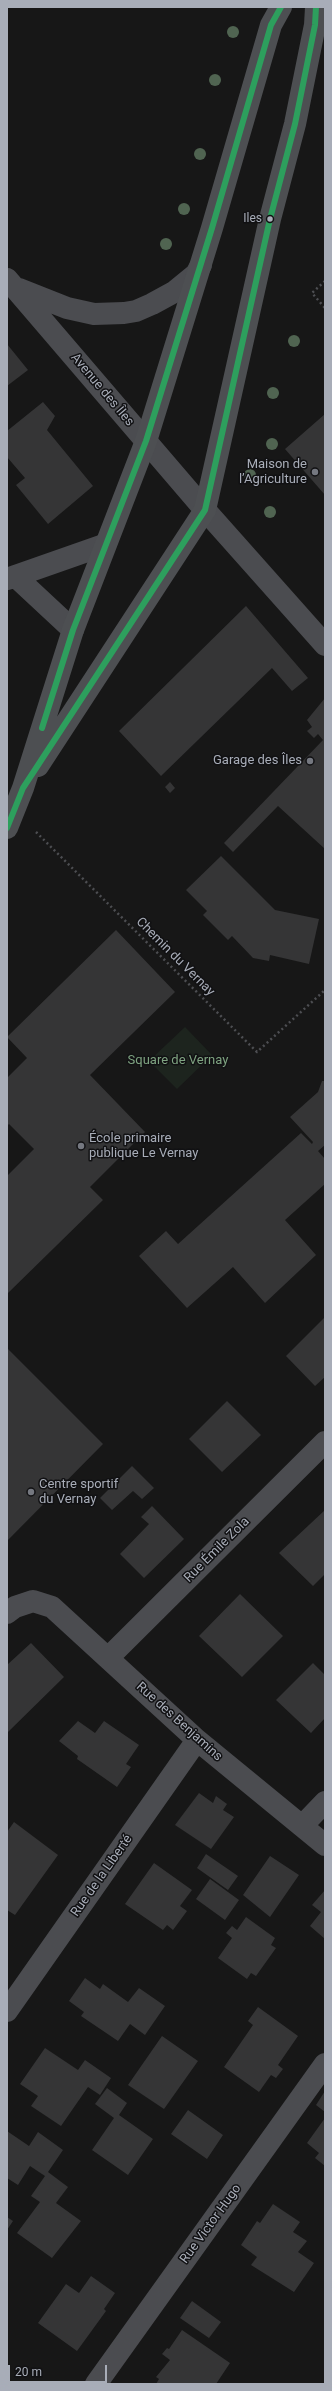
<!DOCTYPE html>
<html>
<head>
<meta charset="utf-8">
<style>
  body { margin:0 }
  #map { position:relative; width:332px; height:2391px; overflow:hidden; background:#171717; font-family:Roboto,sans-serif }
  canvas { display:block }
  .frame { position:absolute; inset:0; border:8px solid #a8adb8; pointer-events:none }
  .scale { position:absolute; left:8px; top:2365px; width:99px; height:18px; box-sizing:border-box; border:2px solid #a8adb8; border-top:0; padding-left:5px; font-size:12px; line-height:14px; white-space:nowrap; color:#a8adb8; -webkit-text-stroke:3px #111113; paint-order:stroke }
</style>
</head>
<body>
<div id="map">
<canvas width="332" height="2391"></canvas>
<div class="frame"></div>
<div class="scale">20 m</div>
</div>
<script>
const c = document.querySelector('canvas').getContext('2d');
c.lineJoin = 'round';
function fill(path, color) { c.fillStyle = color; c.fill(path, 'evenodd'); }
const shape = rows => new Path2D(rows.map(r => 'M' + r).join(''));
function stroke(path, color, width, dash) { c.strokeStyle = color; c.lineWidth = width; c.lineCap = dash ? 'butt' : 'round'; c.setLineDash(dash || []); c.stroke(path); }
function write(font, color, halo, rows, align = 'center') {
  c.font = font + ' Roboto,sans-serif'; c.lineWidth = 3; c.setLineDash([]); c.textBaseline = 'middle'; c.strokeStyle = halo; c.fillStyle = color; for (const [text, x, y, turn = 0] of rows) {
    c.save(); c.translate(x, y); c.rotate((+turn || 0) * Math.PI / 180); c.textAlign = isNaN(turn) ? turn : align; if (halo) c.strokeText(text, 0, 0); c.fillText(text, 0, 0); c.restore();
  }
}
fill(shape([
  [185,1027,212,1055,177,1089,149,1061]
]), '#1d241e');
fill(shape([
  [7,344,28,370,7,386],
  [43,402,55,416,47,430,93,486,48,524,16,485,25,478,7,457,7,431],
  [325,414,325,495,285,449],
  [246,606,308,678,292,691,272,668,161,776,119,731],
  [325,698,325,849,278,806,233,852,224,843,323,740,318,734,314,738,307,731,312,727,307,720],
  [170,782,175,788,170,793,165,787],
  [221,856,275,910,319,919,309,964,270,955,269,961,253,958,232,936,228,940,203,915,207,911,186,890],
  [116,930,175,992,90,1075,145,1132,90,1187,103,1200,7,1294,7,1176,34,1149,9,1124,7,1126,7,1078,27,1058,7,1037],
  [322,1081,325,1081,325,1145,318,1151,325,1159,325,1184,285,1220,316,1255,265,1303,233,1267,187,1308,139,1256,166,1231,178,1244,301,1133,312,1144,313,1142,290,1117,318,1092],
  [325,1317,325,1377,315,1386,286,1356],
  [7,1348,103,1444,7,1541],
  [227,1401,261,1435,222,1472,189,1439],
  [132,1466,154,1488,142,1499,133,1491,112,1510,100,1498],
  [152,1506,184,1539,144,1578,120,1554,149,1524,141,1517],
  [325,1510,325,1574,313,1586,279,1553],
  [240,1594,283,1636,242,1677,199,1636],
  [31,1643,64,1677,7,1733,7,1665],
  [313,1663,325,1675,325,1718,311,1733,276,1700],
  [78,1721,95,1733,104,1721,139,1745,126,1764,131,1767,117,1787,77,1759,78,1756,59,1741],
  [199,1793,213,1803,216,1796,227,1804,223,1810,234,1817,211,1849,175,1825],
  [14,1822,58,1855,15,1915,7,1910,7,1832],
  [206,1854,238,1876,228,1890,197,1868],
  [270,1856,299,1875,270,1917,243,1895],
  [154,1863,192,1890,180,1906,187,1911,173,1930,167,1925,163,1930,125,1904],
  [210,1879,239,1900,225,1920,196,1899],
  [325,1890,325,1939,310,1926,321,1912,312,1905],
  [246,1917,275,1938,271,1945,276,1948,256,1976,251,1973,247,1979,218,1958,232,1938,226,1933,232,1926,237,1930],
  [85,1978,100,1989,103,1984,128,2002,139,1988,165,2006,145,2035,130,2024,118,2041,81,2016,84,2012,69,2001],
  [258,2007,298,2036,278,2065,283,2069,276,2078,271,2075,259,2092,224,2067,253,2025,248,2021],
  [162,2036,198,2061,164,2109,128,2085],
  [45,2048,78,2070,85,2060,111,2078,100,2095,88,2087,61,2126,31,2106,38,2096,20,2084],
  [107,2088,127,2103,119,2115,153,2139,128,2175,92,2150,114,2118,95,2104],
  [325,2091,325,2112,316,2105],
  [188,2110,223,2135,207,2159,171,2134],
  [325,2118,325,2166,315,2158,319,2153,307,2143],
  [7,2131,29,2146,38,2132,63,2150,48,2172,68,2187,56,2203,81,2221,52,2258,17,2233,40,2202,31,2196,45,2176,30,2166,18,2185,7,2178],
  [273,2204,300,2222,293,2232,307,2241,298,2252,314,2263,294,2292,251,2265,257,2257,241,2245,257,2221,260,2223],
  [7,2217,13,2221,7,2230],
  [91,2276,115,2293,104,2309,106,2311,77,2351,38,2323,66,2284,79,2293],
  [192,2301,221,2322,209,2338,180,2318],
  [182,2330,230,2363,216,2384,156,2384,159,2379,156,2377,170,2360,162,2354,167,2348,169,2349]
]), '#353536');
stroke(shape([
  [325,281,312,293,325,308],
  [36,832,257,1052,325,990]
]), '#4d4e52', 2.5, [2, 3]);
stroke(shape([
  [7,279,205,510,325,645],
  [19,289,67,308,94,314,124,313,136,311,152,304,174,292,196,274,201,265],
  [15,576,73,630],
  [7,579,104,545],
  [7,1613,15,1607,33,1601,52,1607,197,1740,325,1845],
  [108,1658,325,1442],
  [302,1826,325,1802],
  [7,2011,197,1740],
  [96,2384,325,2064]
]), '#4b4c50', 22);
stroke(shape([
  [38,766,205,510,270,219,295,124,315,25,316,7],
  [7,828,23,788,73,630,146,441,212,228,271,25,281,7]
]), '#4d4f52', 22);
stroke(shape([
  [42,728,73,630,146,441,212,228,271,25,281,7],
  [7,828,23,788,205,510,270,219,295,124,315,25,316,7]
]), '#2d9f5d', 6);
c.fillStyle = '#506451';
for (const [x, y] of [
  [233,32],
  [215,80],
  [200,154],
  [184,209],
  [166,244],
  [294,341],
  [273,393],
  [272,444],
  [250,475],
  [270,512]
]) { c.beginPath(); c.arc(x, y, 6, 0, 2 * Math.PI); c.fill(); }
for (const [x, y, r, color] of [
  [270,219,3.5,"#a8adb8"],
  [315,472,4,"#757880"],
  [310,761,4,"#757880"],
  [81,1146,4,"#757880"],
  [31,1492,4,"#757880"]
]) { const dot = new Path2D(); dot.arc(x, y, r, 0, 2 * Math.PI); c.fillStyle = color; c.fill(dot); stroke(dot, '#111113', 1.5); }
write('12px', '#a8adb8', '#111113', [
  ["Iles",262,219]
], 'right');
write('13px', '#a8adb8', '#111113', [
  ["Avenue des Îles",102,390,50],
  ["Chemin du Vernay",175,957,45],
  ["Rue Émile Zola",217,1550,-45],
  ["Rue des Benjamins",179,1722,42],
  ["Rue de la Liberté",102,1876,-55],
  ["Rue Victor Hugo",211,2224,-54]
]);
write('13px', '#a8adb8', '#111113', [
  ["Maison de",307,465],
  ["l’Agriculture",307,480],
  ["Garage des Îles",302,761],
  ["École primaire",89,1139,"left"],
  ["publique Le Vernay",89,1154,"left"],
  ["Centre sportif",39,1485,"left"],
  ["du Vernay",39,1500,"left"]
], 'right');
write('13px', '#7fa381', '#111113', [
  ["Square de Vernay",178,1061]
]);
</script>
</body>
</html>
